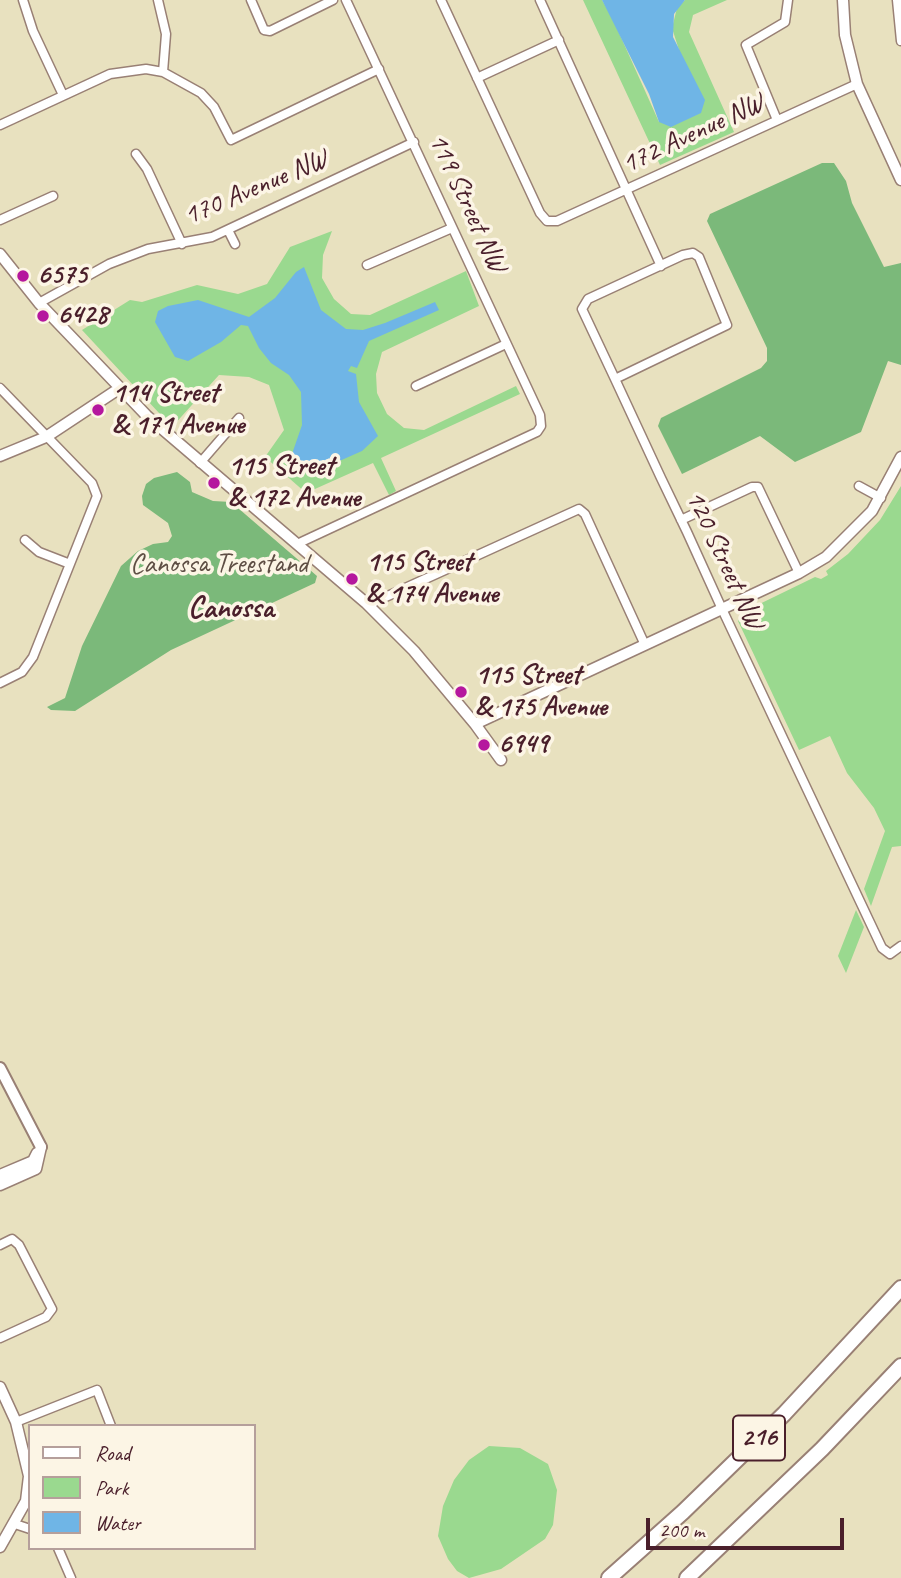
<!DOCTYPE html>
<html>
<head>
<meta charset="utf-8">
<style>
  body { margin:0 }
  #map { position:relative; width:901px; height:1578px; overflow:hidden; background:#e8e1bf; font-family:Caveat,sans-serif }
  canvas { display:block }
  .legend { position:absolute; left:28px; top:1424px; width:228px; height:126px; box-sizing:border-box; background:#fcf5e5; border:2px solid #b59f9b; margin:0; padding:9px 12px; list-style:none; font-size:21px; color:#4a1f2b }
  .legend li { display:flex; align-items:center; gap:14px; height:35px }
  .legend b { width:35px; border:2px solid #b59f9b }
  .scale { position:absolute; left:646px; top:1518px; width:198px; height:32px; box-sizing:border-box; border:4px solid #4a1f2b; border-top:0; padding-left:9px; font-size:21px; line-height:24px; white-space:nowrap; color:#4a1f2b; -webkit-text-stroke:5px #fcf5e5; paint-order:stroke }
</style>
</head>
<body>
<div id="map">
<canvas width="901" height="1578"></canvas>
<ul class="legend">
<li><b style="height:9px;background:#fff"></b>Road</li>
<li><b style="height:19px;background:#9ad98f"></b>Park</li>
<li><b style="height:19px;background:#6fb5e6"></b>Water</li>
</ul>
<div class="scale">200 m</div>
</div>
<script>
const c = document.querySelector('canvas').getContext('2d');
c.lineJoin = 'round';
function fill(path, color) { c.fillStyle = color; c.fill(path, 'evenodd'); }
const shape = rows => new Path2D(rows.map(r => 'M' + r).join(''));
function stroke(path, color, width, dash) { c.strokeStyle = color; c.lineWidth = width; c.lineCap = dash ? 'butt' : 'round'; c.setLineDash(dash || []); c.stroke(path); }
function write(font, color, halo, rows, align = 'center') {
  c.font = font + ' Caveat,sans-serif'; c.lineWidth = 7; c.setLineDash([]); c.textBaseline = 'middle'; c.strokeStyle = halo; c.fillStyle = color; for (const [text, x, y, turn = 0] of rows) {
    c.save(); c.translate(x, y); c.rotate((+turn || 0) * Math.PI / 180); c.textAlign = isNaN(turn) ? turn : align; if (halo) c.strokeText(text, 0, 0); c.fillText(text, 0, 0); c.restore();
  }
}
fill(shape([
  [583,0,602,0,611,15,659,122,679,50,672,28,677,8,685,0,727,0,693,15,689,32,734,132,660,165],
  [332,231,323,255,322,278,334,299,351,314,370,315,466,271,479,306,382,352,376,374,377,393,387,414,404,428,424,430,516,386,520,394,381,458,396,491,389,495,373,463,306,493,265,457,284,430,269,385,249,377,219,375,172,427,82,330,130,300,142,302,197,285,238,294,267,284,290,247],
  [901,486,901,846,892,847,871,906,864,889,885,831,874,808,847,773,830,736,799,750,738,621,741,613,815,577,821,579,828,575,826,571,848,554,880,520],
  [856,910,864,927,846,973,838,956],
  [489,1446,520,1448,548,1464,557,1490,553,1525,545,1539,501,1569,469,1578,457,1571,448,1559,438,1536,443,1506,454,1480,469,1460]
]), '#9ad98f');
fill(shape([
  [822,163,834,163,846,181,852,203,884,267,901,263,901,365,888,361,861,432,795,462,760,436,682,474,658,426,661,418,761,368,767,361,767,348,707,221,710,214],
  [177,472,190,482,192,492,213,501,231,502,317,576,315,583,171,650,75,711,51,710,47,707,65,698,82,646,121,566,138,551,153,544,168,542,172,536,168,523,143,505,142,496,146,484,154,478]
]), '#7bb97a');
fill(shape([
  [602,0,685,0,674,14,673,37,705,100,701,113,671,127,659,122,649,94],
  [304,267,321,310,346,329,363,330,385,323,435,302,439,310,369,341,357,368,351,366,348,371,356,374,359,402,378,436,362,451,319,470,303,469,293,463,293,451,302,425,301,392,289,375,271,363,259,348,248,326,241,325,221,342,188,361,175,357,155,322,158,311,168,306,198,300,249,317,275,298,296,272]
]), '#6fb5e6');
const minor = shape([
  [23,0,33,31,63,95],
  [158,0,166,34,163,72],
  [251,0,264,30,270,31,333,0],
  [441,0,540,213,547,221,557,221,857,84],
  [540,0,661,266],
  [897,0,901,41],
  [477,78,559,40],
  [777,120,746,45,785,22,788,0],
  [0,125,110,74,146,69,163,72,201,93,214,107,231,140,379,69],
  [136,154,147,169,182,244],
  [0,220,53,196],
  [228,230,235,244],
  [367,265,452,228],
  [39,303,109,264,148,249,212,237,414,142],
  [615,379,727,325,699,257,693,253,683,255,588,299,582,309,615,379,661,478,687,532,722,609,882,948,890,954,901,946],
  [416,386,506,344],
  [0,388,92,483,97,496,33,657,22,672,0,683],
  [200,463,239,418],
  [859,486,881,498],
  [681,520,752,487,758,487,799,573],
  [25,540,39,552,70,564],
  [297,544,537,432,541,426,540,415,346,0],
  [368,605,579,509,585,514,645,645],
  [0,1245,12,1239,19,1245,52,1309,46,1317,0,1338],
  [16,1422,97,1390,111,1426],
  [15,1524,30,1529],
  [58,1548,71,1578]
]);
const tertiary = shape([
  [843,0,845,35,857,84,901,180],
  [0,254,39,303,147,416,366,603,414,651,475,724,501,760],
  [0,456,46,437,120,388],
  [475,724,799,573,826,557,872,511,901,457],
  [0,1175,33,1161,37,1153],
  [0,1185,36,1169,41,1147],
  [0,1387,16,1422,29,1476,26,1501,0,1547]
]);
const secondary = shape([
  [0,1068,41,1147]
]);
const motorway = shape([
  [609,1578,683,1512,784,1414,901,1288],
  [687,1578,822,1449,901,1366]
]);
stroke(minor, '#998075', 11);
stroke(tertiary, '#998075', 13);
stroke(secondary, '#998075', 14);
stroke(motorway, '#998075', 18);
stroke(minor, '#fff', 8);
stroke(tertiary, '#fff', 10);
stroke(secondary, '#fff', 10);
stroke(motorway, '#fff', 14);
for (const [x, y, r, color] of [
  [23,276,7,"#b5179e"],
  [43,316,7,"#b5179e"],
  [98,410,7,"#b5179e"],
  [214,483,7,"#b5179e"],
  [352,579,7,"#b5179e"],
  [461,692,7,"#b5179e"],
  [484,745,7,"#b5179e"]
]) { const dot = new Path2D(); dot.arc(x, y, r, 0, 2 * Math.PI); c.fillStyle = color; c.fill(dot); stroke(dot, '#fcf5e5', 2.5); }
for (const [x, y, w] of [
  [759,1438,52]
]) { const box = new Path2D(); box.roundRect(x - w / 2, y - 22.5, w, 45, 5); c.fillStyle = '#fcf5e5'; c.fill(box); stroke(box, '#4a1f2b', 2); }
write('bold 26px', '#4a1f2b', null, [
  ["216",759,1438]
]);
write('28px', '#4a1f2b', '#fcf5e5', [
  ["172 Avenue NW",693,134,-25],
  ["170 Avenue NW",256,188,-23],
  ["119 Street NW",467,203,65],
  ["120 Street NW",724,560,65]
]);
write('bold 28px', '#4a1f2b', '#fcf5e5', [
  ["6575",37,276],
  ["6428",57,316],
  ["114 Street",112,394],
  ["& 171 Avenue",112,426],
  ["115 Street",228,467],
  ["& 172 Avenue",228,499],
  ["115 Street",366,563],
  ["& 174 Avenue",366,595],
  ["115 Street",475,676],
  ["& 175 Avenue",475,708],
  ["6949",498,745]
], 'left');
write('28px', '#5e4e44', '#fcf5e5', [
  ["Canossa Treestand",219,565]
]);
write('bold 30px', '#4a1f2b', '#fcf5e5', [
  ["Canossa",231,609]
]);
</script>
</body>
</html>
